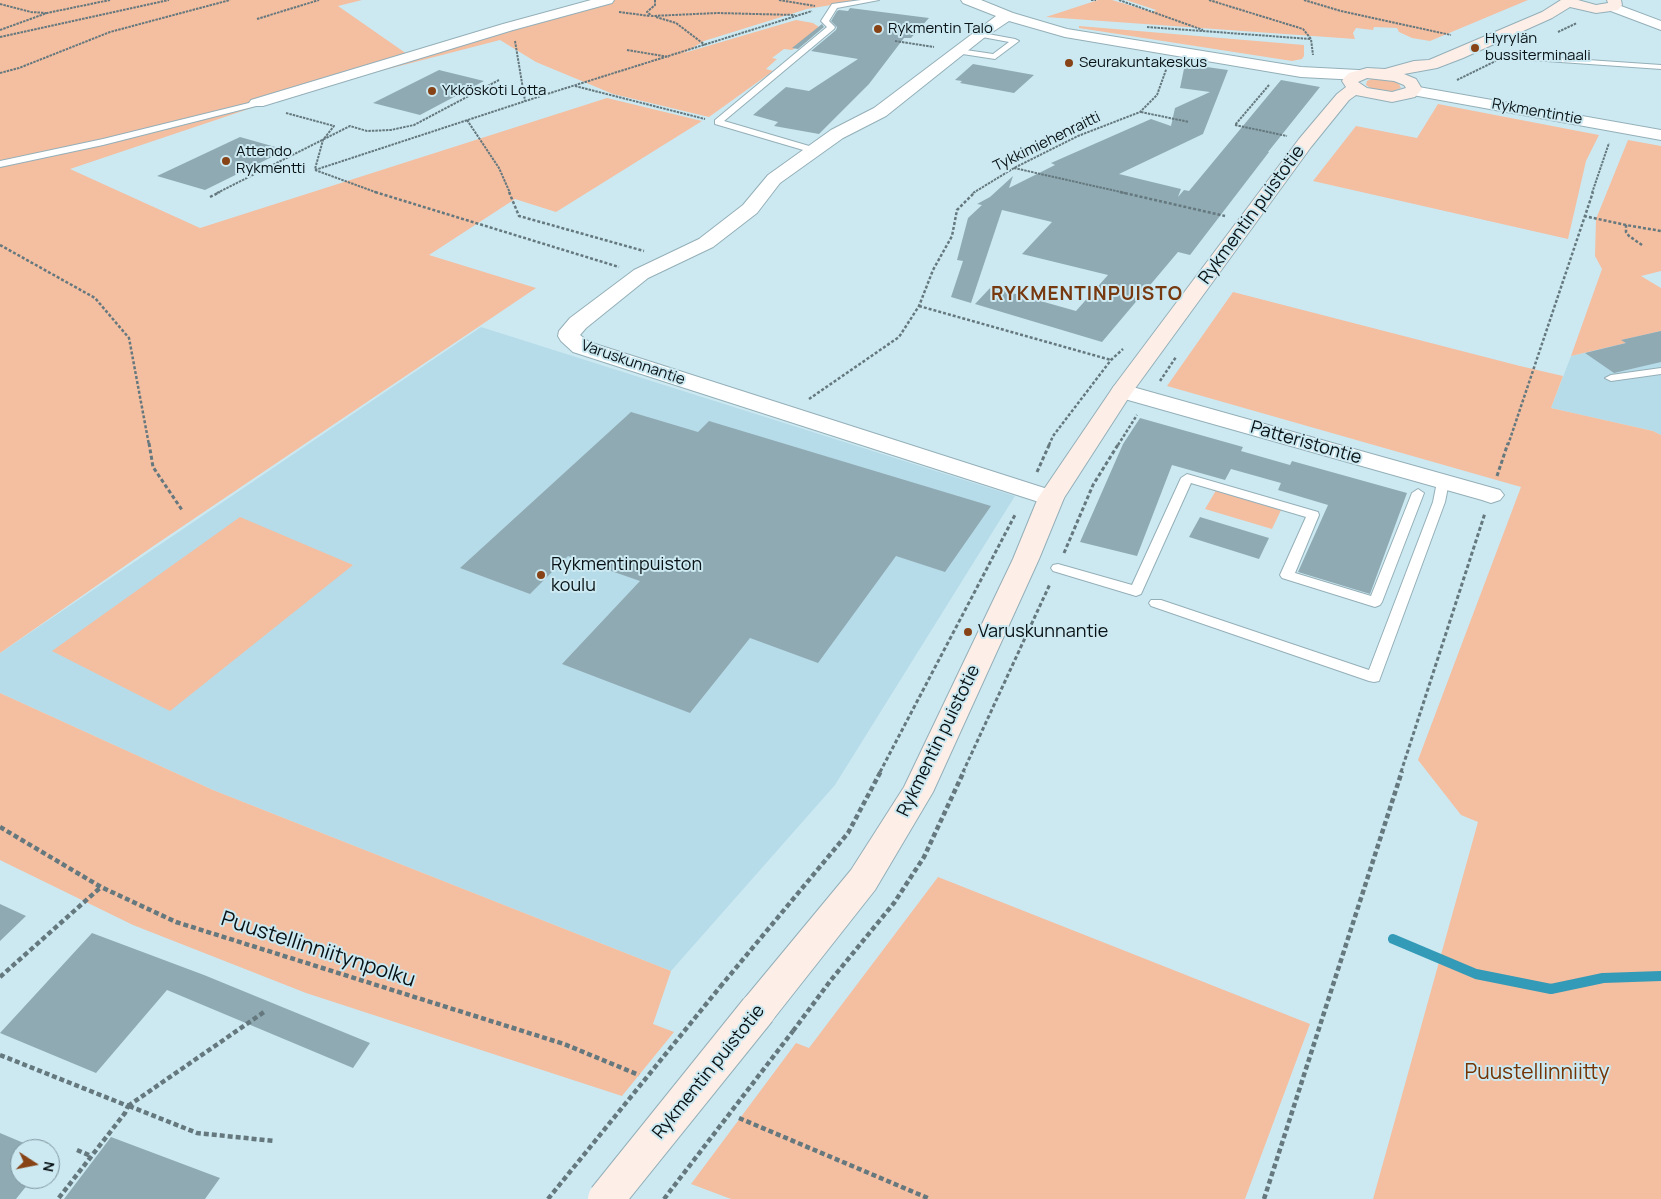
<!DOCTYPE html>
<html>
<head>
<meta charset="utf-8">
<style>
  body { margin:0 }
  #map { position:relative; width:1661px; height:1199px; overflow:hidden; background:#cce9f2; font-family:Manrope,sans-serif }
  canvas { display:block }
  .north { position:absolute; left:10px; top:1139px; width:50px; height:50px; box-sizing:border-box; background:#cce9f2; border:1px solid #7e939a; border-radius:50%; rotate:101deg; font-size:14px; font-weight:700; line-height:20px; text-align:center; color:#081215 }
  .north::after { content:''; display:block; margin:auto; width:18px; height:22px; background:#874316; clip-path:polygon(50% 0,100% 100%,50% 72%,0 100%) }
</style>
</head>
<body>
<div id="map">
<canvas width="1661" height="1199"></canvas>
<div class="north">N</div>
</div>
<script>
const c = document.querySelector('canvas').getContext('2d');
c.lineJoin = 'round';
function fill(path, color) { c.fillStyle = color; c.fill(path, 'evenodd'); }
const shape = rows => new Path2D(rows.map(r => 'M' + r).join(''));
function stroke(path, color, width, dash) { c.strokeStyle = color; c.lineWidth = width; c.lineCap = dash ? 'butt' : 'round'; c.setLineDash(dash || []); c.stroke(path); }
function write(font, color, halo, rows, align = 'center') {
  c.font = font + ' Manrope,sans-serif'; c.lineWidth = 4; c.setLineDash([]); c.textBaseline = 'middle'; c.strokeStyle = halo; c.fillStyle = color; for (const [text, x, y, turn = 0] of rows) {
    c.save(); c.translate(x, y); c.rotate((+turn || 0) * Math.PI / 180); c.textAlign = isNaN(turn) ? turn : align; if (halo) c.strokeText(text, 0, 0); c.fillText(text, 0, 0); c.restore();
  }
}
fill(shape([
  [481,327,1015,496,835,785,671,971,213,790,0,693,0,653],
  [1661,331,1661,435,1653,431,1551,408,1571,356,1625,343,1621,340]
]), '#b7dce9');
fill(shape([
  [0,0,362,0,338,6,407,54,601,0,861,0,807,9,704,41,684,53,796,20,813,23,819,27,806,42,792,50,784,49,772,58,777,59,766,69,773,71,709,117,613,94,536,62,500,40,299,92,70,169,200,228,607,98,702,121,556,212,515,199,429,255,536,288,152,547,0,653],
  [1098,0,1112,0,1152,12,1156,10,1126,0,1528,0,1430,41,1412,38,1399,32,1397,28,1374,27,1373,30,1356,28,1353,33,1355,39,1046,17],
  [1079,26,1304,45,1304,56,1302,59,1292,61,1079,28],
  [1374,78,1391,80,1399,84,1401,88,1390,92,1372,89,1366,85,1367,81],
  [1438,104,1599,135,1586,161,1568,239,1313,181,1356,126,1417,138],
  [1628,140,1661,146,1661,271,1641,276,1661,288,1661,331,1622,340,1626,343,1571,356,1602,269,1595,256,1596,219],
  [1233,292,1520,366,1563,376,1551,408,1653,431,1661,435,1661,1199,1373,1199,1478,822,1461,815,1418,760,1521,487,1167,386],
  [1218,487,1283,506,1272,529,1205,509],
  [240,517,353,565,170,711,52,651],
  [0,693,213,790,671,971,653,1024,674,1032,622,1096,306,993,133,925,6,863,0,860],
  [938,877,1310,1024,1245,1199,731,1199,691,1184,796,1043,809,1048]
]), '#f4bea0');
stroke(shape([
  [1393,939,1476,974,1551,989,1603,978,1661,976]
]), '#339ab7', 10);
fill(shape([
  [850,8,929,18,911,38,904,38,869,84,819,134,774,126,778,122,753,115,786,87,809,91,858,59,811,51,836,30,837,27,831,21,837,11,839,10,848,11],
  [822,24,824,27,798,49,792,48],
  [973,64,1034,75,1014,93,960,83,962,81,955,80],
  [1185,64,1228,70,1203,134,1119,174,1181,189,1178,197,1184,190,1189,191,1281,80,1320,87,1268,152,1269,152,1190,255,1178,252,1102,342,975,304,991,287,1076,311,1108,275,1022,254,1052,222,1002,210,971,303,951,297,963,261,957,260,968,218,982,205,977,204,990,197,1013,176,1009,188,1055,165,1051,163,1151,119,1171,126,1175,108,1210,92,1180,88],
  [439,70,484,81,420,115,373,103],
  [240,137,286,150,205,190,157,176],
  [1661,331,1661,362,1614,373,1585,353,1626,343,1621,340],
  [631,412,698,432,709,421,991,506,945,572,896,556,818,663,750,638,690,713,562,664,640,581,568,556,530,594,460,568],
  [1140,418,1243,447,1241,451,1290,465,1292,461,1407,493,1370,594,1298,572,1328,505,1278,490,1281,483,1231,469,1225,480,1172,465,1137,556,1080,542,1123,444],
  [1200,517,1269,538,1259,559,1189,537],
  [0,904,26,916,0,941],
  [92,933,204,975,370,1043,353,1068,167,990,96,1073,0,1033],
  [0,1133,38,1149,20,1149,20,1179,32,1179,16,1199,0,1199],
  [111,1137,220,1178,205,1199,64,1199]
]), '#8faab3');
const lane = shape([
  [861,0,879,0,837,8,829,21,835,27,834,29,724,121,816,148,816,152,810,152,715,124,715,120,827,27,821,21,832,4,861,0],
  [977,32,1015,39,1019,41,995,59,956,53,956,49,959,49,993,54,1009,42,977,36,977,32],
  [1529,56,1661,65,1661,69,1532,60,1528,58,1529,56],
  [257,101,261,103,260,105,103,145,0,167,0,161,103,139,257,101],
  [1661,368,1661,374,1611,381,1605,378,1611,375,1661,368],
  [1187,474,1318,512,1319,515,1295,573,1371,596,1412,493,1418,489,1424,493,1382,602,1380,605,1375,607,1282,578,1280,575,1306,517,1191,483,1141,594,1136,596,1053,571,1051,568,1053,565,1058,564,1132,585,1181,478,1187,474],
  [1443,478,1449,482,1445,502,1379,681,1374,682,1369,681,1151,606,1149,603,1151,600,1161,600,1369,670,1433,502,1437,482,1443,478]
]);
const street = shape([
  [591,0,614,0,612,3,513,30,263,106,251,106,249,103,251,100,503,24,591,0],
  [961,0,981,0,1013,13,1067,29,1301,67,1359,70,1365,72,1367,75,1365,78,1359,80,1301,77,1065,37,1009,21,985,37,886,116,843,138,780,183,757,213,713,247,648,278,586,328,580,335,589,342,1060,493,1064,498,1060,503,1051,506,1042,503,573,352,561,341,558,336,559,331,570,318,634,270,699,239,743,205,768,175,831,130,874,108,996,16,963,3,961,0],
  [1613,3,1661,21,1661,30,1608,10,1606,7,1608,4,1613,3],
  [1413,86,1661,130,1661,140,1407,94,1405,91,1407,88,1413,86],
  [1122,384,1500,490,1504,495,1500,500,1491,503,1482,500,1114,396,1111,391,1114,386,1122,384]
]);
const secondary = shape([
  [1561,0,1578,0,1596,5,1608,3,1607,0,1621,0,1622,5,1618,10,1596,13,1570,7,1552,18,1463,58,1437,68,1404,74,1416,79,1422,89,1415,97,1392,102,1356,95,1349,100,1311,147,1131,394,1064,498,1039,559,933,792,875,890,771,1022,758,1026,745,1022,740,1010,745,998,851,870,904,787,1013,559,1038,498,1114,386,1299,139,1337,94,1346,87,1342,81,1344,78,1349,73,1367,68,1385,69,1414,61,1429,60,1542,12,1561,0],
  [1367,78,1394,81,1404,85,1406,88,1392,92,1367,88,1358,82,1367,78]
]);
stroke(lane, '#94afb8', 2);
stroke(street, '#94afb8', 2);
stroke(secondary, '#94afb8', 2);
stroke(shape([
  [655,0,655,5,647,12,652,16,717,13,795,15],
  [779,0,815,6],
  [1091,0,1096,0],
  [1119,0,1203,30],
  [1209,0,1303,29,1311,39,1313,55],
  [1304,0,1341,11,1451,35],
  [0,4,31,12,46,13],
  [619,12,650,16],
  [656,17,676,23,705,45],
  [257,19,319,0],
  [1147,27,1311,39],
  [0,30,47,13,110,0],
  [1558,32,1577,23],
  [0,37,169,0],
  [515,41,525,101],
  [895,41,934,47],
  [627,50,669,57],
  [0,73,19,68,110,32,230,0],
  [1457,80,1516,51],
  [1269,85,1235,125,1287,136],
  [575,86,705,119],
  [1141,112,1189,122],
  [286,113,334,126,323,140,315,169],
  [467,120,499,168,510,193],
  [1014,168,1125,193],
  [315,170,547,94,812,11],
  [315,170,378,193],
  [217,193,350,126,367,131,391,130,414,125,499,80],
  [973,193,1014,168,1078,136,1140,112,1157,95,1167,67],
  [1592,193,1609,143]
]), '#65787e', 2, [2.5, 1]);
stroke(shape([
  [375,192,619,267],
  [509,192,519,216,644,251],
  [1120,192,1225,216],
  [210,197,220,192],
  [1584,216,1626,225],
  [0,245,95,298,129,338,149,445],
  [1642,245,1629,236,1626,232,1626,225,1661,231],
  [919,306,1111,360],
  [1160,381,1176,357],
  [809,399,899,337,919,306,933,270,952,236,957,210,975,192],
  [1049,445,1053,436,1111,360,1123,349],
  [1118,445,1137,415],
  [1508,445,1593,192]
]), '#65787e', 2.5, [3, 2]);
stroke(shape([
  [149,443,153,467,182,510],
  [1037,472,1050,443],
  [1497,476,1508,443],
  [1064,553,1093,485,1119,443],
  [880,772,1015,515],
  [963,772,1050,584],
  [1401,772,1485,513]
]), '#65787e', 3, [4, 2.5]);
stroke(shape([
  [0,827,101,887,176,922,564,1044,639,1075],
  [0,977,101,887],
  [720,987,848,833,881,771],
  [793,1031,831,980,894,903,924,857,964,771],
  [0,1055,128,1106,125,1113,58,1199],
  [128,1106,264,1012],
  [129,1106,197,1133,274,1141],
  [739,1118,930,1199],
  [77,1150,91,1156],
  [1264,1199,1402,771]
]), '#65787e', 4.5, [5, 3]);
fill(lane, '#fff');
fill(street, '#fff');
fill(secondary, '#fdefe8');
const secondaryBridge = shape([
  [606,1199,758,1010]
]);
stroke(secondaryBridge, '#94afb8', 38, []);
stroke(shape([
  [548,1199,720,987],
  [664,1199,793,1031]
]), '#65787e', 4.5, [5, 3]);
stroke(secondaryBridge, '#fdefe8', 36);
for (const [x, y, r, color] of [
  [878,29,5,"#874316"],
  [1475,48,5,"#874316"],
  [1069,63,5,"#874316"],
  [432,91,5,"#874316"],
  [226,161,5,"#874316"],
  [541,575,5,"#874316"],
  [968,632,5,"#874316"]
]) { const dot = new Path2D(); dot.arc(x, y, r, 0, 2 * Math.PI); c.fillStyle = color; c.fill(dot); stroke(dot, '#cce9f2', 2); }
write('15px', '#081215', '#cce9f2', [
  ["Rykmentin Talo",888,29],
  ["Hyrylän",1485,39],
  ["bussiterminaali",1485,56],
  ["Seurakuntakeskus",1079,63],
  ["Ykköskoti Lotta",442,91],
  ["Attendo",236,152],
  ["Rykmentti",236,169]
], 'left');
write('15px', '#081215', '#cce9f2', [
  ["Rykmentintie",1537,112,10],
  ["Tykkimiehenraitti",1047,142,-26],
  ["Varuskunnantie",633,363,19]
]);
write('18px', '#081215', '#cce9f2', [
  ["Rykmentin puistotie",1252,215,-54],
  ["Patteristontie",1306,443,16],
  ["Rykmentin puistotie",939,741,-64],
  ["Rykmentin puistotie",709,1072,-51]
]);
write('18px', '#081215', '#cce9f2', [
  ["Rykmentinpuiston",551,565],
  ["koulu",551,586],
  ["Varuskunnantie",978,632]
], 'left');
c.letterSpacing = '1px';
write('bold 19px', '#773910', '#cce9f2', [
  ["RYKMENTINPUISTO",1087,295]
]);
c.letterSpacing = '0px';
write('21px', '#081215', '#cce9f2', [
  ["Puustellinniitynpolku",318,950,18]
]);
write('21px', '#733302', '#cce9f2', [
  ["Puustellinniitty",1537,1073]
]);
</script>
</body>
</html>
